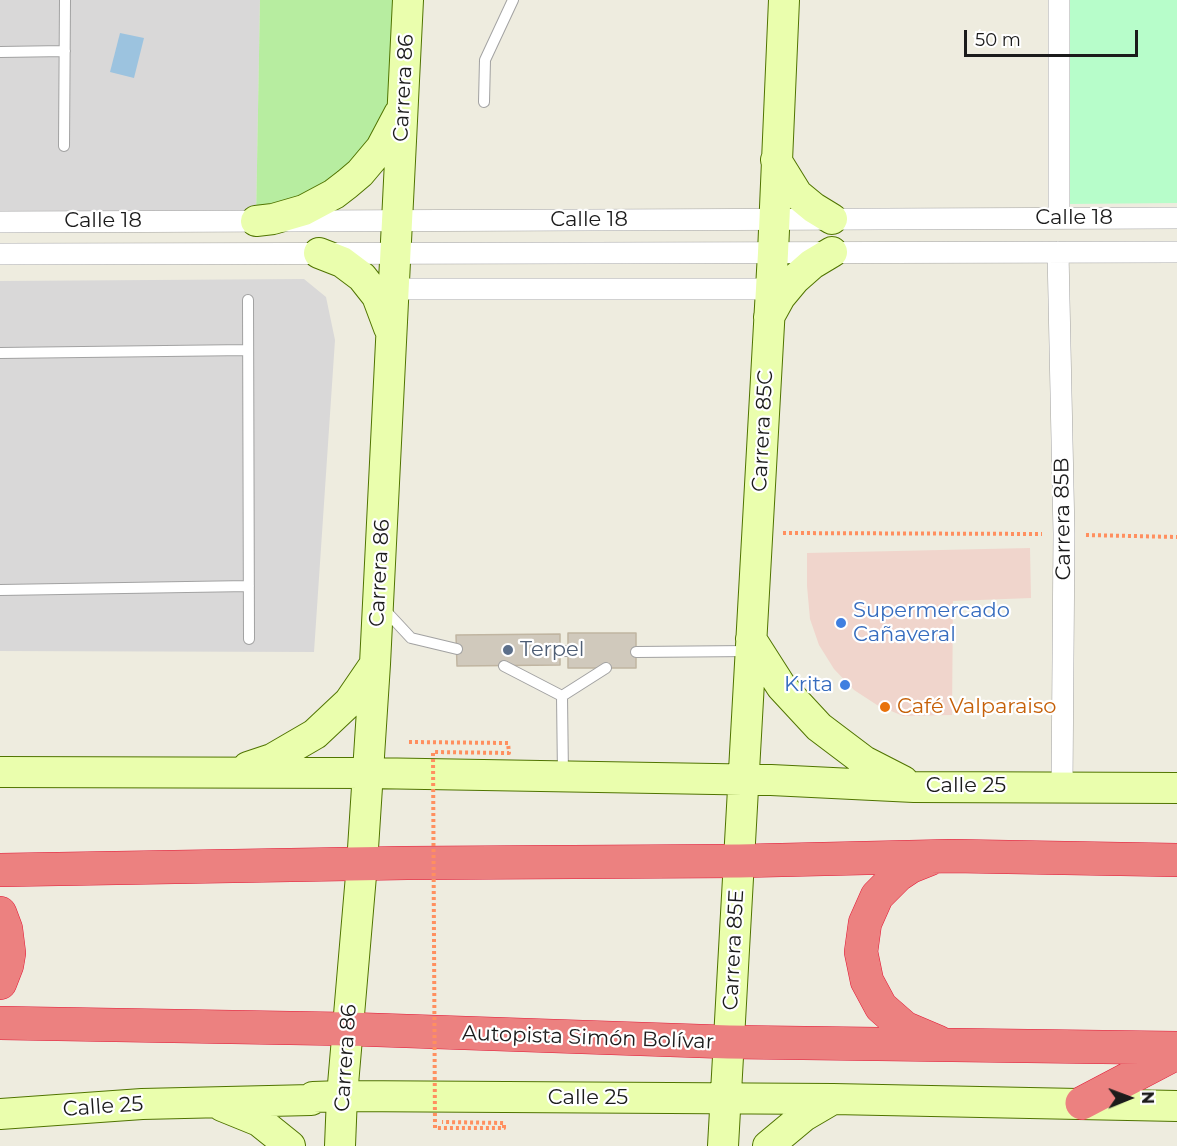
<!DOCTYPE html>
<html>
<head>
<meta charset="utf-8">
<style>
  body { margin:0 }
  #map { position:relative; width:1177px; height:1146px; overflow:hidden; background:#eeecdf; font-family:Montserrat,sans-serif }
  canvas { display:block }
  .north { position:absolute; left:1099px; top:1068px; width:60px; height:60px; -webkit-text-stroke:4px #fff; paint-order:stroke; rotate:89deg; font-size:16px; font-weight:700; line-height:24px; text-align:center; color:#1b1b1b }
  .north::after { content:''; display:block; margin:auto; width:21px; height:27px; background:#1b1b1b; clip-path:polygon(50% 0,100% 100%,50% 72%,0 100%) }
  .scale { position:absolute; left:964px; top:30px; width:174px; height:27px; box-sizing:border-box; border:3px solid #1b1b1b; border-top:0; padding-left:8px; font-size:18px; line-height:21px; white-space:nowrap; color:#1b1b1b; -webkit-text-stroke:4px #fff; paint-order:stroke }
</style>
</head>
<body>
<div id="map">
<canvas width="1177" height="1146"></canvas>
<div class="north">N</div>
<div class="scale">50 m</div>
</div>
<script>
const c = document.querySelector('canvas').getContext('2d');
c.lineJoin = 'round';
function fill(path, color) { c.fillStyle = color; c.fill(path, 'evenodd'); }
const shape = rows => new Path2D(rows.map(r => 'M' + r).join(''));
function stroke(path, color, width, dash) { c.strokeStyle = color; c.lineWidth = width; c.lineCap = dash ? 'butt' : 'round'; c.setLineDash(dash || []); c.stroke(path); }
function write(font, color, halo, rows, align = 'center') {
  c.font = font + ' Montserrat,sans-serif'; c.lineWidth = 4.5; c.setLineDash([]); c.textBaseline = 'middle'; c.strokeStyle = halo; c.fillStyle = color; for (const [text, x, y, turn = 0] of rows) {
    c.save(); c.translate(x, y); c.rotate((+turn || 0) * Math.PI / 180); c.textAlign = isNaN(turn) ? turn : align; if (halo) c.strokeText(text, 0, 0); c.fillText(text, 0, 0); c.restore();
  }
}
fill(shape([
  [0,0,260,0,256,221,0,222],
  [304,279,326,297,335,340,314,652,0,651,0,281]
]), '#d9d8d8');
fill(shape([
  [1030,548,1031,598,953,601,952,715,903,716,877,705,854,690,834,669,819,645,810,619,807,586,807,553]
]), '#f0d5cc');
fill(shape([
  [260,0,408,0,403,103,371,161,256,221]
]), '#b7eda0');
fill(shape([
  [1070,0,1177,0,1177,203,1068,204]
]), '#b7fdca');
fill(shape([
  [120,33,144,38,134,78,110,72]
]), '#9cc3df');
const building = shape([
  [568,633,636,633,636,668,568,668,568,633],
  [560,634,560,665,457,666,456,635,560,634]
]);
fill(building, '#d0c9bc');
stroke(building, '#c0b5a1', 1.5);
const lane = shape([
  [0,52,65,51],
  [484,102,485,60,513,0],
  [64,146,65,0],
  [248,300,249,639],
  [0,353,248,350],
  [0,590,249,586],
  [384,609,411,638,457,649],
  [560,651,568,651],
  [636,652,750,651],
  [504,666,562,696,606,668],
  [562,696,563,776]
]);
const street = shape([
  [1059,218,1059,0],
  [0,222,1177,218],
  [1058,252,1064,534,1062,786],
  [0,254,1177,252],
  [394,289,770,289]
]);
const secondary = shape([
  [776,160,797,194,814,208,832,219],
  [256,221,273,219,304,210,334,194,347,184,360,173,381,148,399,114],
  [319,253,342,262,362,277,377,296,389,328],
  [769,317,780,297,795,279,812,264,832,252],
  [751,639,781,686,819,727,864,761,903,781],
  [248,767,272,759,315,734,349,702,375,664],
  [0,772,368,773,771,780,914,787,1177,788],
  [222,1106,259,1121,290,1146],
  [0,1114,142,1104,311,1100,313,1097,342,1096,833,1099,1177,1106],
  [340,1146,342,1096,362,864,375,664,408,0],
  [723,1146,773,253,784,0],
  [768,1146,804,1116,833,1099]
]);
const highway = shape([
  [930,859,910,867,898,875,877,896,865,923,861,952,867,981,881,1007,905,1028,938,1042],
  [0,870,407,863,739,861,952,856,1177,860],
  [0,913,6,929,9,953,7,965,0,983],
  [0,1023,348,1029,729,1042,1177,1048],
  [1082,1103,1177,1053]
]);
stroke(lane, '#a2a2a2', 12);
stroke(street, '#a2a2a2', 22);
stroke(secondary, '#507400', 32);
stroke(highway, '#e11735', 34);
stroke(shape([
  [783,533,1042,534],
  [1086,535,1177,537]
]), '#ff8f5f', 4, [3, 3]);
stroke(lane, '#fff', 10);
stroke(street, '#fff', 21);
stroke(secondary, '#eafead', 30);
stroke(highway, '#ec8180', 33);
stroke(shape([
  [409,742,508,743,509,753,433,752,435,1128,504,1128,504,1123,442,1122]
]), '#ff8f5f', 4, [3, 3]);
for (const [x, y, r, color] of [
  [841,623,6,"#3f7fe0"],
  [508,650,6,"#5c6f8a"],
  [845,685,6,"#3f7fe0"],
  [885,707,6,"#e8710a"]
]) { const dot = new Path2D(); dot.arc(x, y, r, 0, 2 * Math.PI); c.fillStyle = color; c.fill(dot); stroke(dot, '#fff', 2); }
write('21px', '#1b1b1b', '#fff', [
  ["Carrera 86",404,88,-87],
  ["Calle 18",1074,218],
  ["Calle 18",589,220],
  ["Calle 18",103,221],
  ["Carrera 85C",763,431,-87],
  ["Carrera 85B",1063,519,-91],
  ["Carrera 86",380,573,-87],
  ["Calle 25",966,786],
  ["Carrera 85E",734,950,-87],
  ["Autopista Simón Bolívar",588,1038,2],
  ["Carrera 86",346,1058,-86],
  ["Calle 25",588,1098],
  ["Calle 25",103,1107,-4]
]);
write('21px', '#366cbe', '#fff', [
  ["Supermercado",853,611],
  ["Cañaveral",853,635],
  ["Krita",833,685,"right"]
], 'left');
write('21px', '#4e5e75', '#fff', [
  ["Terpel",520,650]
], 'left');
write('21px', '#c56008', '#fff', [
  ["Café Valparaiso",897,707]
], 'left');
</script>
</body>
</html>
